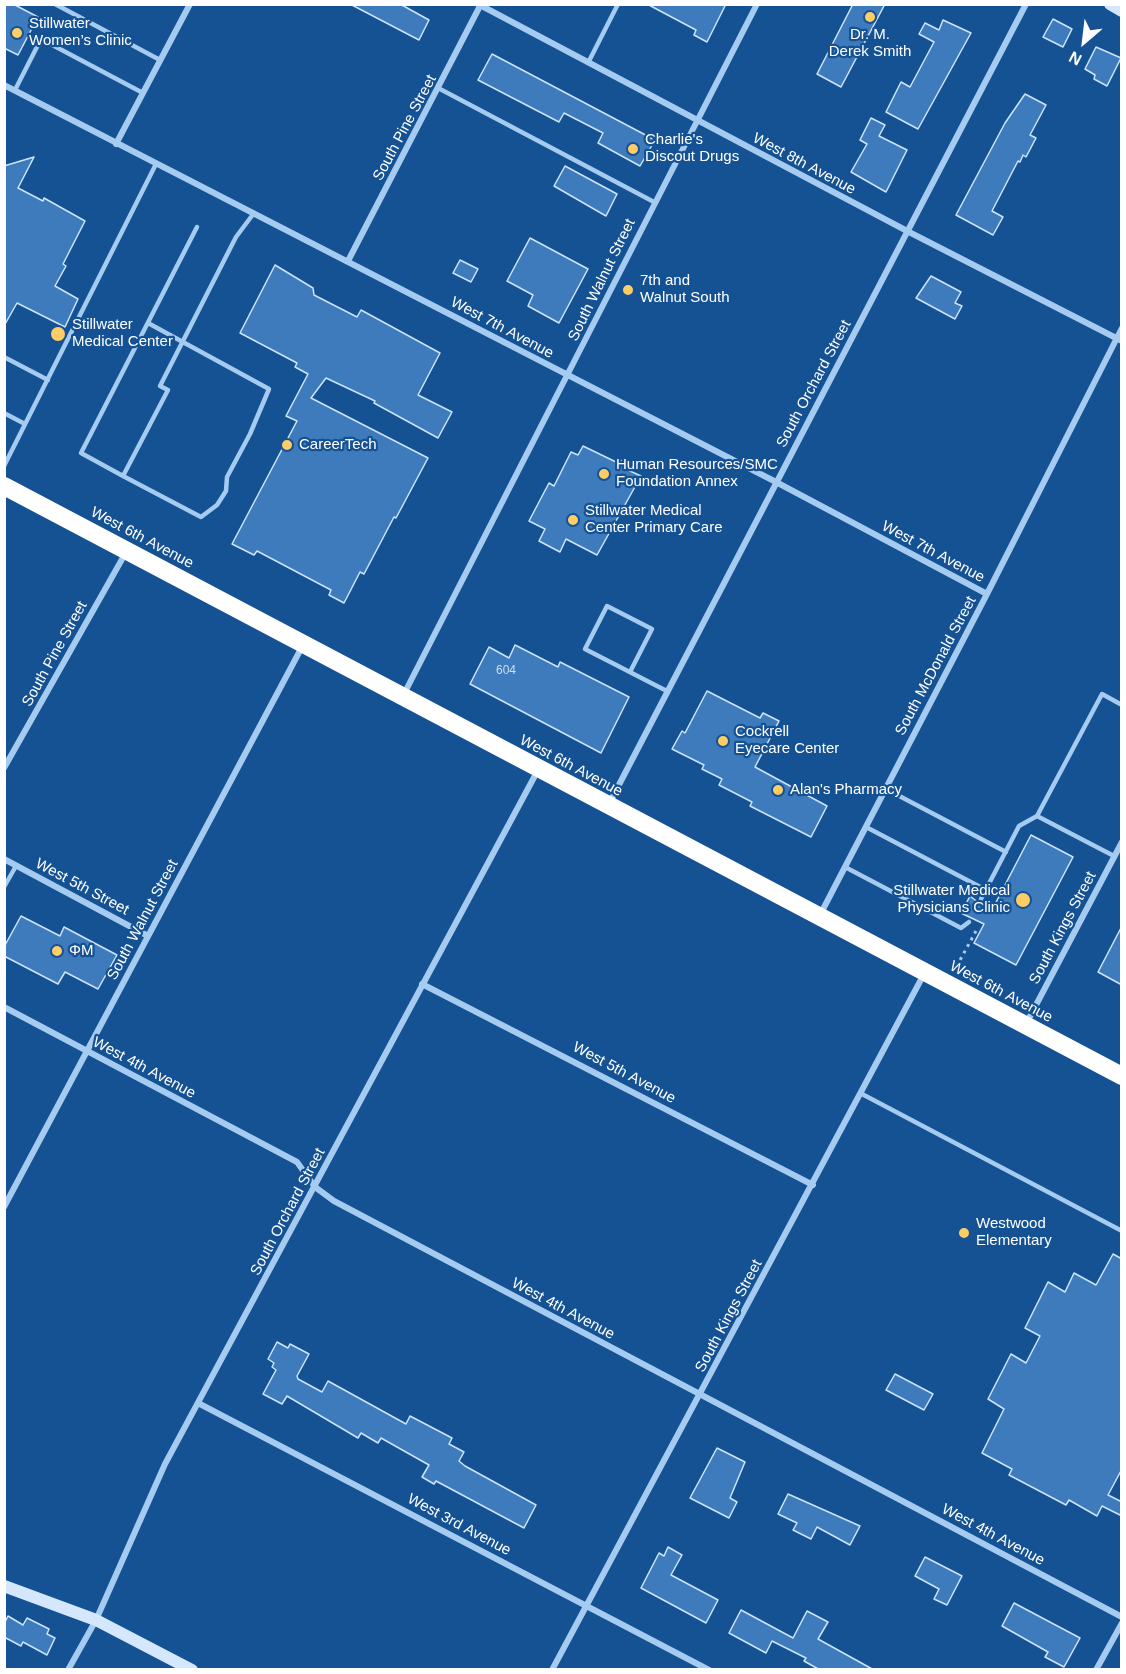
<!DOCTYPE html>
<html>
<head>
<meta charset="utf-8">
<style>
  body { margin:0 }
  #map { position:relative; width:1126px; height:1674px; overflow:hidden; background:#155294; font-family:Arial,sans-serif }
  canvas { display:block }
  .frame { position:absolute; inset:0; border:6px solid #fff; pointer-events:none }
  .north { position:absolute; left:1054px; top:12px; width:60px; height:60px; -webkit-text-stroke:4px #155294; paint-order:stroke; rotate:208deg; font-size:16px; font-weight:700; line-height:24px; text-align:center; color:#fff }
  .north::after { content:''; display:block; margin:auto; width:21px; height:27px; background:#fff; clip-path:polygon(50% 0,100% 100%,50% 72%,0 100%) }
</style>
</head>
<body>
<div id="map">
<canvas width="1126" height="1674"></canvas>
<div class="frame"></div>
<div class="north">N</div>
</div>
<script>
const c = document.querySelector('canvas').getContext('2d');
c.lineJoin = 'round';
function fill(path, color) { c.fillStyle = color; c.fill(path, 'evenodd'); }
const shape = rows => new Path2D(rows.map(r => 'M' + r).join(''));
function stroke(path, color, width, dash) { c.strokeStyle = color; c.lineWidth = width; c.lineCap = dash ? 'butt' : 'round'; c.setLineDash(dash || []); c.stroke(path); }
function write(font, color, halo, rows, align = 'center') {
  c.font = font + ' Arial,sans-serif'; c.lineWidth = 4.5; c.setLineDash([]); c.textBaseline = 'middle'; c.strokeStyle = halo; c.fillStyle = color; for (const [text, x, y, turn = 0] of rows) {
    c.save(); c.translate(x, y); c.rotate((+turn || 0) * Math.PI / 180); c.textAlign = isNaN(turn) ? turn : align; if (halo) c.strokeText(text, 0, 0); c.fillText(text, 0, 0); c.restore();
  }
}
const building = shape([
  [4,4,13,4,38,17,18,55,4,48,4,4],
  [350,4,400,4,429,20,419,40,350,4],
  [647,4,726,4,707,42,694,35,696,30,647,4],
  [853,4,885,4,841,87,817,74,853,4],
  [1053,19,1072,29,1063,47,1043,37,1053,19],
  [943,20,971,33,918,129,886,112,901,82,910,87,934,42,919,34,925,23,939,30,943,20],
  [1096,47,1121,58,1107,86,1094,79,1095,75,1085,69,1096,47],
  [492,54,655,140,640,166,598,143,603,133,564,113,559,122,478,80,492,54],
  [1025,94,1046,105,1030,135,1036,138,1026,157,1023,155,1020,162,1018,161,992,211,1003,217,993,235,956,215,1005,123,1025,94],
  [871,118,885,125,879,136,907,150,886,192,851,172,867,144,860,140,871,118],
  [34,157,18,188,43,201,44,198,85,221,63,264,66,266,55,286,78,299,65,327,17,303,4,326,4,166,34,157],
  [565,166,617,194,606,216,554,186,565,166],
  [530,238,588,269,559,323,528,306,533,295,507,281,530,238],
  [460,260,478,269,471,282,453,273,460,260],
  [275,265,313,288,314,295,357,317,361,310,440,353,418,395,452,412,438,438,374,403,375,401,326,378,311,398,428,458,396,518,394,517,364,574,360,572,344,603,329,595,331,590,257,551,254,555,232,544,297,421,286,416,308,374,295,367,297,363,240,333,275,265],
  [931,276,961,292,955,303,962,306,955,319,916,298,931,276],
  [583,446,616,462,618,459,632,466,630,471,641,476,597,555,566,539,560,552,539,541,545,529,529,521,549,483,554,486,571,452,578,455,583,446],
  [515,645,558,667,560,662,629,697,601,753,470,684,489,647,509,658,515,645],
  [707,691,760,718,763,713,779,721,755,767,827,806,811,837,750,806,752,802,719,785,722,779,702,769,704,765,672,749,682,731,685,733,707,691],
  [1031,835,1073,857,1016,965,974,943,984,924,961,913,970,896,979,903,993,908,1031,835],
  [21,916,60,936,64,927,117,955,98,989,65,972,58,984,4,956,4,947,21,916],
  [1122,926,1122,985,1098,972,1122,926],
  [1113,1254,1122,1259,1122,1469,1108,1495,1122,1502,1122,1516,1102,1506,1097,1516,1069,1500,1066,1505,1009,1475,1012,1469,982,1453,1004,1409,988,1399,1011,1354,1026,1363,1040,1336,1025,1328,1048,1282,1065,1292,1074,1273,1096,1285,1113,1254],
  [277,1342,288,1348,290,1344,309,1354,297,1376,298,1379,322,1392,328,1381,406,1424,410,1416,452,1438,449,1444,464,1452,459,1461,465,1466,536,1505,524,1528,436,1481,434,1484,422,1477,429,1465,381,1438,378,1443,361,1433,358,1438,287,1396,282,1404,263,1394,276,1370,272,1367,274,1363,268,1359,277,1342],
  [895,1374,933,1394,924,1410,886,1390,895,1374],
  [717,1448,745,1462,730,1498,737,1502,729,1518,690,1498,717,1448],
  [788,1494,860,1526,850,1545,817,1527,811,1539,793,1530,797,1523,778,1514,788,1494],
  [668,1547,682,1555,671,1575,718,1600,706,1623,641,1588,659,1553,664,1556,668,1547],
  [925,1557,962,1576,947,1605,934,1599,939,1589,915,1576,925,1557],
  [1014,1603,1080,1638,1064,1667,1045,1657,1048,1652,1002,1626,1014,1603],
  [741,1610,793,1638,807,1611,828,1622,818,1639,874,1670,820,1670,804,1661,806,1658,772,1641,766,1653,729,1633,741,1610],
  [8,1616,23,1625,27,1618,49,1629,47,1634,55,1638,47,1655,23,1642,21,1646,4,1637,4,1624,8,1616]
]);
fill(building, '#3e7bbc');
stroke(building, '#cde4fc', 1.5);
stroke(shape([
  [960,967,959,962,976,931]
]), '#a6cbf1', 3, [3, 4.5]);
stroke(shape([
  [55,4,160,60],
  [588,63,618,4],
  [440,89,654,202],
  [15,90,41,39,143,93],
  [197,227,81,453,123,476,168,390,160,386,236,237,254,213],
  [4,357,48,380],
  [4,413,25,424],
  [4,466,156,164],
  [123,476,201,517,217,505,226,491,227,477,250,434,269,389,148,323],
  [630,672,652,629,607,606,585,649,657,686,667,691],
  [886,789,1006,852],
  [866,827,986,890],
  [1114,856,1037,816,1102,694,1122,705],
  [845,867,961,928,969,922],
  [4,887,16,866],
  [981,899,1019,826,1037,816],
  [862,1094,1122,1231]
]), '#a6cbf1', 4.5);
stroke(shape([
  [478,4,909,232,1122,341],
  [4,85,776,482,987,594],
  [116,144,190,4],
  [348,261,481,4],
  [404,694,757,4],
  [4,768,125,554],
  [610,802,1026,4],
  [4,859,148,936],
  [820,915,987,594,1122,328],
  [422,984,813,1185],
  [4,1007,297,1162,315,1187,334,1201,1122,1617],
  [1026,1024,1122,842],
  [4,1207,303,645],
  [198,1403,709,1670],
  [68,1670,96,1620,165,1464,538,770],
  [552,1670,924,974],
  [1096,1670,1122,1623]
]), '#a6cbf1', 6);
stroke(shape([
  [1110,4,1122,11],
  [4,1586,96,1620,192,1670]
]), '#d4e7fc', 12);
stroke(shape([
  [4,486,1122,1076]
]), '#fff', 18);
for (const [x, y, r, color] of [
  [870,17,6,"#ffcd66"],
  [17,33,6,"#ffcd66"],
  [633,149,6,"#ffcd66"],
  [628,290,6,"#ffcd66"],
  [58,334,8,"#ffcd66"],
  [287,445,6,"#ffcd66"],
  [604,474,6,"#ffcd66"],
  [573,520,6,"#ffcd66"],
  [723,741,6,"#ffcd66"],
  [778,790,6,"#ffcd66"],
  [1023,900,8,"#ffcd66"],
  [57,951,6,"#ffcd66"],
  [964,1233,6,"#ffcd66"]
]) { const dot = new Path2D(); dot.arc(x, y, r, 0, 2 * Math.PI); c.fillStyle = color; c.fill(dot); stroke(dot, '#155294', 2); }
write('12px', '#cfdeee', null, [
  ["604",506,671]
]);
write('15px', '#fff', '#155294', [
  ["Stillwater",29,24],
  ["Women’s Clinic",29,41],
  ["Dr. M.",870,35,"center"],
  ["Derek Smith",870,52,"center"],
  ["Charlie's",645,140],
  ["Discout Drugs",645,157],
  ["7th and",640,281],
  ["Walnut South",640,298],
  ["Stillwater",72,325],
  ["Medical Center",72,342],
  ["CareerTech",299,445],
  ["Human Resources/SMC",616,465],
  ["Foundation Annex",616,482],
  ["Stillwater Medical",585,511],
  ["Center Primary Care",585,528],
  ["Cockrell",735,732],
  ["Eyecare Center",735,749],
  ["Alan's Pharmacy",790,790],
  ["Stillwater Medical",1010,891,"right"],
  ["Physicians Clinic",1010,908,"right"],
  ["ΦΜ",69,951],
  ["Westwood",976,1224],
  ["Elementary",976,1241]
], 'left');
write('15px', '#fff', '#155294', [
  ["South Pine Street",405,128,-62],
  ["West 8th Avenue",804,164,28],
  ["South Walnut Street",602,280,-64],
  ["West 7th Avenue",502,328,28],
  ["South Orchard Street",814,384,-62],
  ["West 6th Avenue",142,538,28],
  ["West 7th Avenue",933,552,28],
  ["South Pine Street",55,654,-61],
  ["South McDonald Street",936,666,-62],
  ["West 6th Avenue",571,766,28],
  ["West 5th Street",82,887,28],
  ["South Walnut Street",143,920,-62],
  ["South Kings Street",1063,928,-62],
  ["West 6th Avenue",1001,992,28],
  ["West 4th Avenue",144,1068,28],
  ["West 5th Avenue",624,1073,28],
  ["South Orchard Street",288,1212,-62],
  ["West 4th Avenue",563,1309,28],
  ["South Kings Street",729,1316,-62],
  ["West 3rd Avenue",459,1525,28],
  ["West 4th Avenue",993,1535,28]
]);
</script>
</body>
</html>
